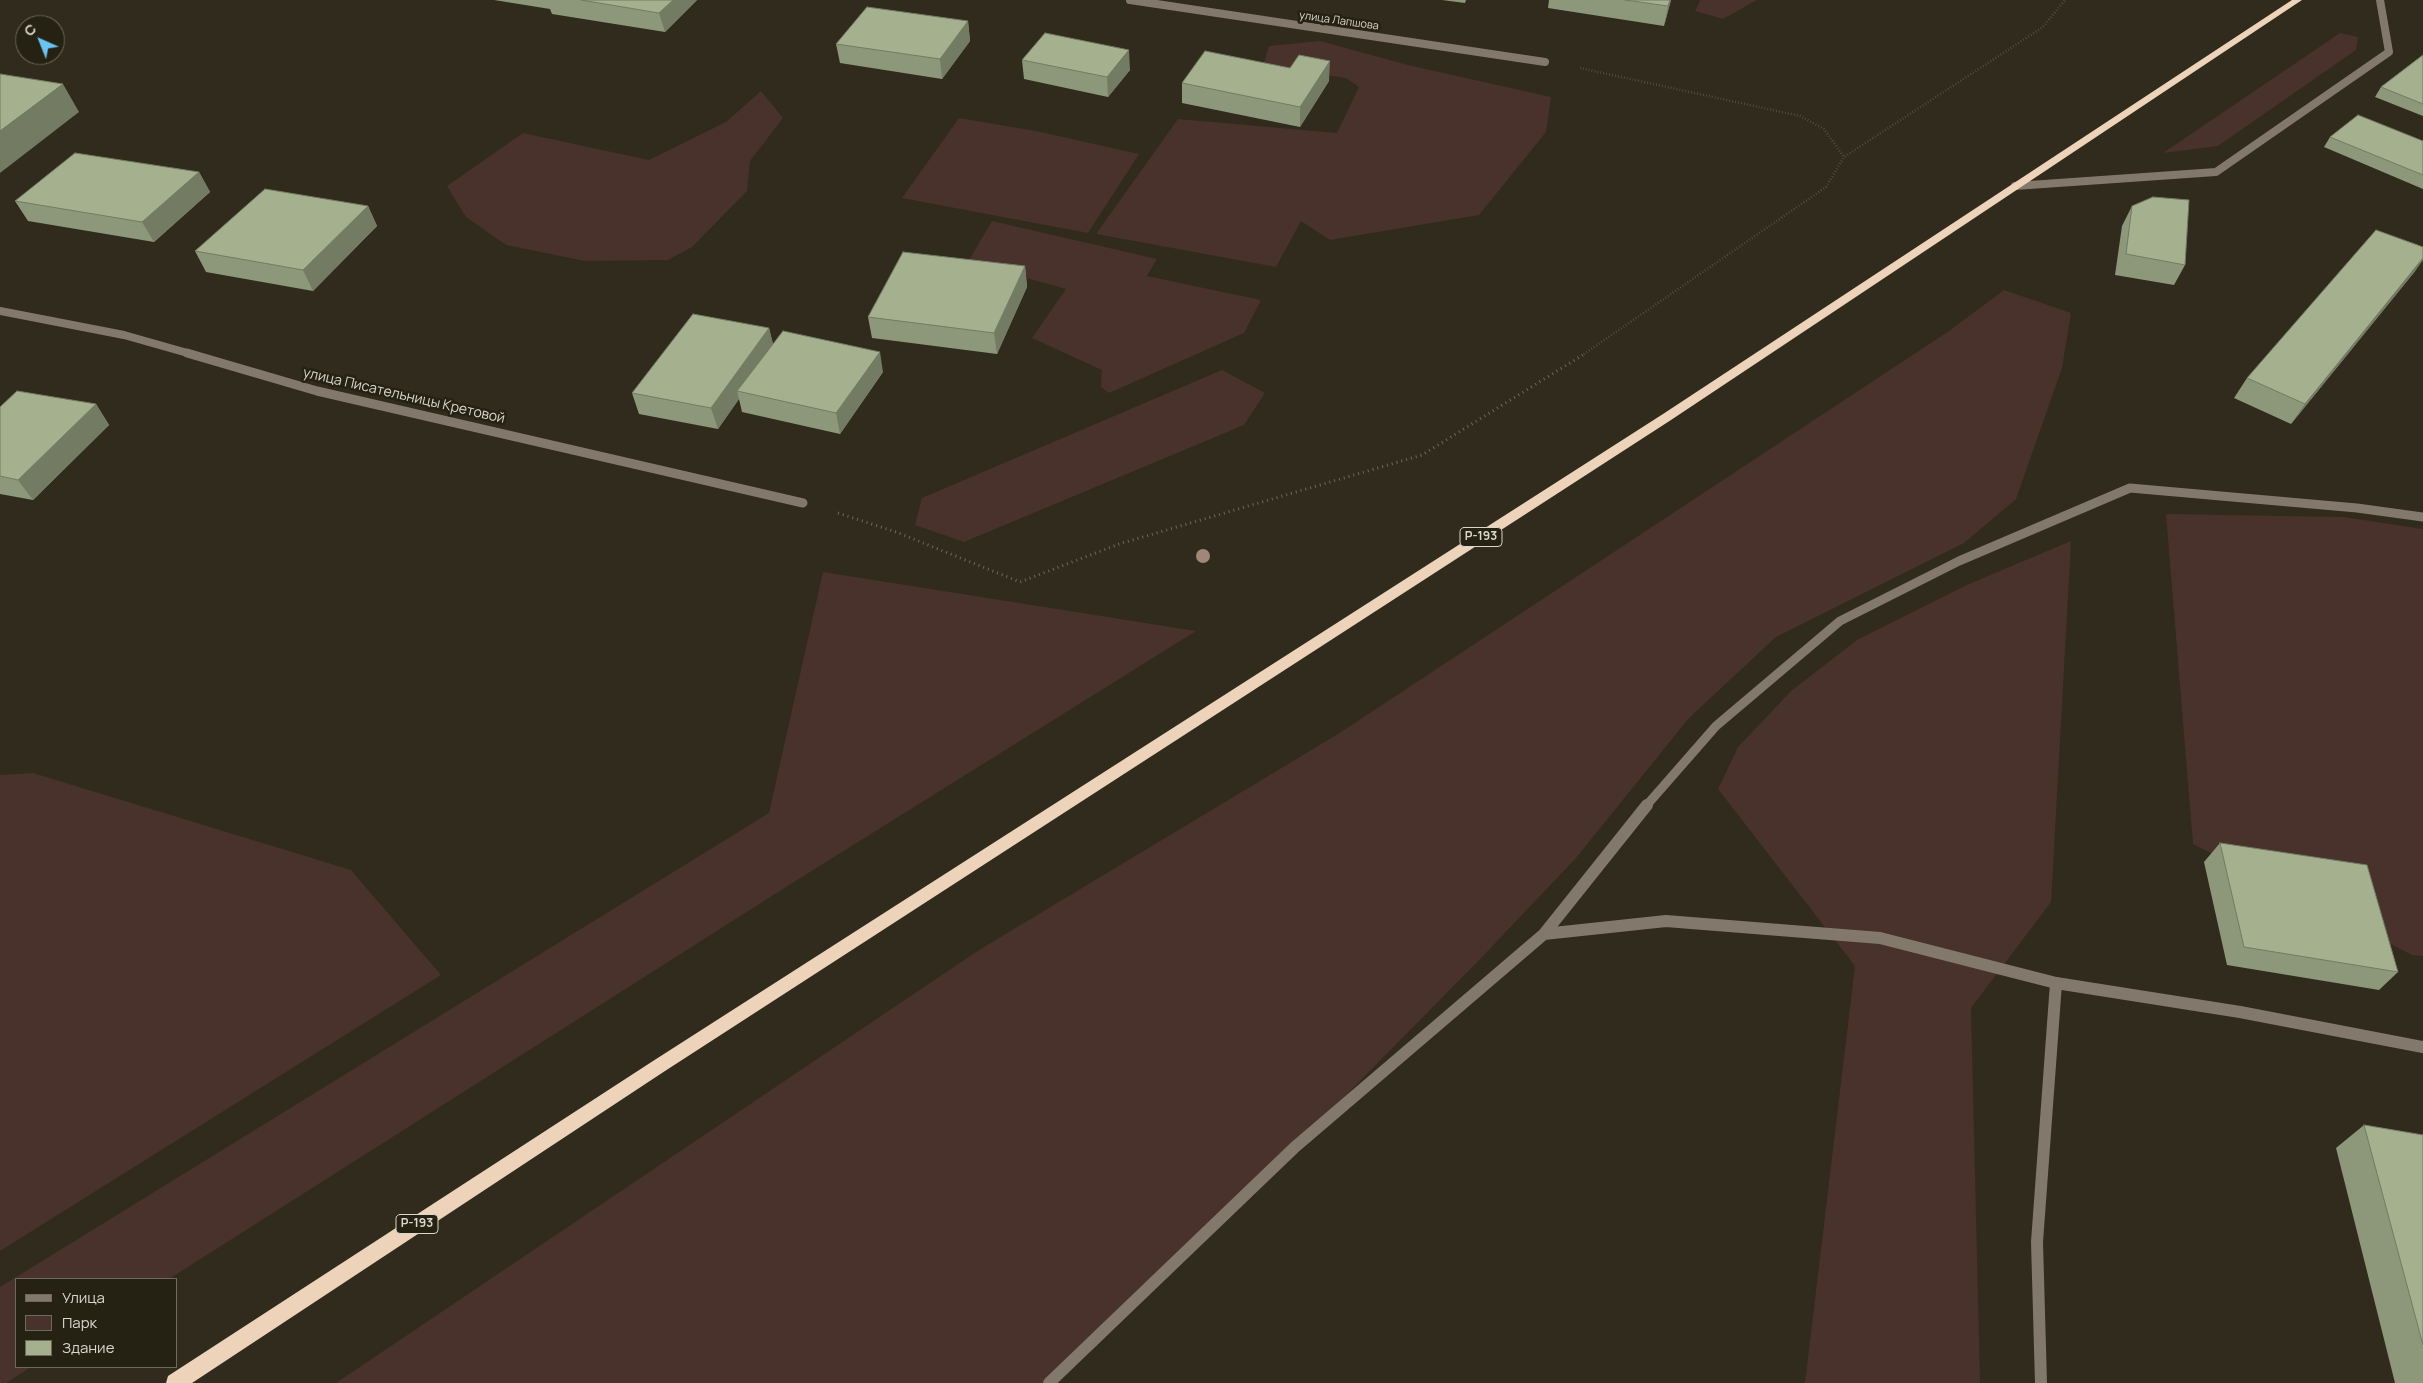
<!DOCTYPE html>
<html>
<head>
<meta charset="utf-8">
<style>
  body { margin:0 }
  #map { position:relative; width:2423px; height:1383px; overflow:hidden; background:#302b1c; font-family:Manrope,sans-serif }
  canvas { display:block }
  .legend { position:absolute; left:15px; top:1278px; width:162px; height:90px; box-sizing:border-box; background:#262213; border:1px solid #6e6a5d; margin:0; padding:6px 9px; list-style:none; font-size:15px; color:#d9d6cd }
  .legend li { display:flex; align-items:center; gap:10px; height:25px }
  .legend b { width:25px; border:1px solid #6e6a5d }
  .north { position:absolute; left:15px; top:15px; width:50px; height:50px; box-sizing:border-box; background:#262213; border:1px solid #6e6a5d; border-radius:50%; rotate:316deg; font-size:14px; font-weight:700; line-height:20px; text-align:center; color:#d9d6cd }
  .north::after { content:''; display:block; margin:auto; width:18px; height:22px; background:#6ac3f1; clip-path:polygon(50% 0,100% 100%,50% 72%,0 100%) }
</style>
</head>
<body>
<div id="map">
<canvas width="2423" height="1383"></canvas>
<ul class="legend">
<li><b style="height:6px;background:#83786c"></b>Улица</li>
<li><b style="height:14px;background:#48322b"></b>Парк</li>
<li><b style="height:14px;background:#a4b08e"></b>Здание</li>
</ul>
<div class="north">С</div>
</div>
<script>
const c = document.querySelector('canvas').getContext('2d');
c.lineJoin = 'round';
function fill(path, color) { c.fillStyle = color; c.fill(path, 'evenodd'); }
const shape = rows => new Path2D(rows.map(r => 'M' + r).join(''));
function stroke(path, color, width, dash) { c.strokeStyle = color; c.lineWidth = width; c.lineCap = dash ? 'butt' : 'round'; c.setLineDash(dash || []); c.stroke(path); }
function write(font, color, halo, rows, align = 'center') {
  c.font = font + ' Manrope,sans-serif'; c.lineWidth = 5; c.setLineDash([]); c.textBaseline = 'middle'; c.strokeStyle = halo; c.fillStyle = color; for (const [text, x, y, turn = 0] of rows) {
    c.save(); c.translate(x, y); c.rotate((+turn || 0) * Math.PI / 180); c.textAlign = isNaN(turn) ? turn : align; if (halo) c.strokeText(text, 0, 0); c.fillText(text, 0, 0); c.restore();
  }
}
fill(shape([
  [1700,0,1757,0,1723,19,1695,11],
  [2340,33,2358,37,2356,50,2218,146,2163,153],
  [1320,41,1408,65,1551,97,1546,132,1479,215,1330,240,1301,221,1276,267,1096,234,1178,119,1337,133,1359,87,1346,78,1263,66,1269,46],
  [761,91,783,118,750,161,747,191,692,247,668,260,585,261,506,245,466,217,447,186,523,133,649,160,726,122],
  [959,118,1036,131,1139,154,1088,233,902,198],
  [992,221,1157,259,1147,276,1261,300,1244,333,1109,393,1101,387,1102,370,1032,338,1066,289,968,262],
  [2004,290,2071,313,2062,368,2016,499,1964,543,1776,637,1689,718,1576,858,1483,956,1295,1147,1049,1383,336,1383,979,950,1338,734,1949,331],
  [1222,370,1265,393,1244,425,964,542,915,525,922,498],
  [2166,514,2344,517,2423,529,2423,956,2412,955,2193,844],
  [2071,541,2051,902,1971,1008,1980,1383,1805,1383,1855,966,1718,789,1738,747,1791,691,1857,640,1969,584],
  [823,572,1196,631,786,887,169,1279,16,1279,16,1367,31,1367,6,1383,0,1383,0,1287,769,813],
  [33,773,351,870,441,975,0,1251,0,775]
]), '#48322b');
stroke(shape([
  [1580,68,1800,116,1824,129,1844,157,2043,27,2065,0],
  [1584,354,1826,187,1844,157]
]), '#6c685b', 2.5, [0.5, 2.5]);
stroke(shape([
  [838,513,896,532,1020,582,1119,544,1422,455,1586,353]
]), '#6c685b', 3, [1, 4]);
stroke(shape([
  [2015,186,2216,172,2389,52,2380,0]
]), '#83786c', 8);
stroke(shape([
  [1646,806,1716,726,1840,621,1959,561,2130,488,2357,508,2423,517]
]), '#83786c', 9);
stroke(shape([
  [1544,934,1666,921,1880,938,2056,983,2240,1012,2423,1047],
  [1049,1383,1295,1147,1544,934,1647,805]
]), '#83786c', 12);
stroke(shape([
  [1130,0,1545,62],
  [0,311,124,335,191,354]
]), '#83786c', 8);
stroke(shape([
  [187,353,317,391,803,503]
]), '#83786c', 9);
stroke(shape([
  [2041,1383,2037,1242,2056,983]
]), '#83786c', 12);
fill(shape([
  [2292,0,2302,0,1671,420,665,1071,192,1383,166,1383,168,1376,653,1061,1663,414,2292,0]
]), '#ecd3ba');
c.fillStyle = '#9f877a';
for (const [x, y] of [
  [1203,556]
]) { c.beginPath(); c.arc(x, y, 7, 0, 2 * Math.PI); c.fill(); }
fill(shape([
  [494,0,697,0,665,32,552,14,550,9],
  [1442,0,1466,0,1465,3],
  [1549,0,1671,0,1664,26,1548,8],
  [968,21,970,41,942,79,840,63,836,44],
  [2423,55,2423,116,2375,97,2381,87],
  [1022,60,1130,70,1108,97,1024,79],
  [1329,81,1300,127,1182,103,1182,83],
  [2330,137,2423,141,2423,189,2324,147],
  [199,172,210,192,154,242,28,221,15,201],
  [368,206,377,226,313,291,206,272,195,251],
  [2132,206,2185,265,2174,285,2115,275,2122,226],
  [1025,266,1027,287,997,354,872,338,868,317],
  [2416,270,2291,424,2234,398,2247,378],
  [769,328,773,344,883,372,840,434,742,412,739,399,718,429,639,414,632,393],
  [96,404,109,425,33,500,0,494,0,407],
  [2220,843,2398,972,2379,990,2227,965,2204,862],
  [2364,1125,2423,1135,2423,1383,2395,1383,2336,1148]
]), '#8d977a');
fill(shape([
  [673,0,697,0,665,32,659,13],
  [1670,0,1671,0,1664,26,1668,6],
  [968,21,970,41,942,79,940,59],
  [1129,50,1130,70,1108,97,1107,77],
  [1330,61,1329,81,1300,127,1300,107],
  [63,84,79,112,0,173,0,131],
  [199,172,210,192,154,242,142,222],
  [368,206,377,226,313,291,303,270],
  [2423,258,2423,260,2416,270,2291,424,2305,404],
  [1025,266,1027,287,997,354,994,333],
  [769,328,774,349,737,391,739,399,718,429,711,408],
  [880,352,883,372,840,434,836,413],
  [96,404,109,425,33,500,18,480]
]), '#737b63');
const building = shape([
  [581,0,673,0,659,13,581,0],
  [1625,0,1670,0,1668,6,1625,0],
  [867,7,968,21,940,59,836,44,867,7],
  [1045,33,1129,50,1107,77,1022,60,1045,33],
  [1205,51,1290,68,1299,55,1330,61,1300,107,1182,83,1205,51],
  [2423,55,2423,104,2381,87,2423,55],
  [0,74,63,84,0,131,0,74],
  [2358,115,2423,141,2423,175,2330,137,2358,115],
  [75,153,199,172,142,222,15,201,75,153],
  [265,189,368,206,303,270,195,251,265,189],
  [2153,197,2189,200,2185,265,2126,254,2132,206,2153,197],
  [2376,230,2423,247,2423,258,2305,404,2247,378,2376,230],
  [903,252,1025,266,994,333,868,317,903,252],
  [693,314,769,328,711,408,632,393,693,314],
  [783,331,880,352,836,413,737,391,783,331],
  [17,391,96,404,18,480,0,476,0,407,17,391],
  [2220,843,2367,865,2398,972,2244,947,2220,843],
  [2364,1125,2423,1135,2423,1345,2364,1125]
]);
fill(building, '#a4b08e');
stroke(building, '#737b63', 1);
write('11px', '#d9d6cd', '#262213', [
  ["улица Лапшова",1339,21,8]
]);
for (const [x, y, w] of [
  [1481,537,42],
  [417,1224,42]
]) { const box = new Path2D(); box.roundRect(x - w / 2, y - 9.5, w, 19, 4); c.fillStyle = '#262213'; c.fill(box); stroke(box, '#d9d6cd', 1); }
write('bold 12px', '#d9d6cd', null, [
  ["Р-193",1481,537],
  ["Р-193",417,1224]
]);
write('14px', '#d9d6cd', '#262213', [
  ["улица Писательницы Кретовой",404,396,13]
]);
</script>
</body>
</html>
